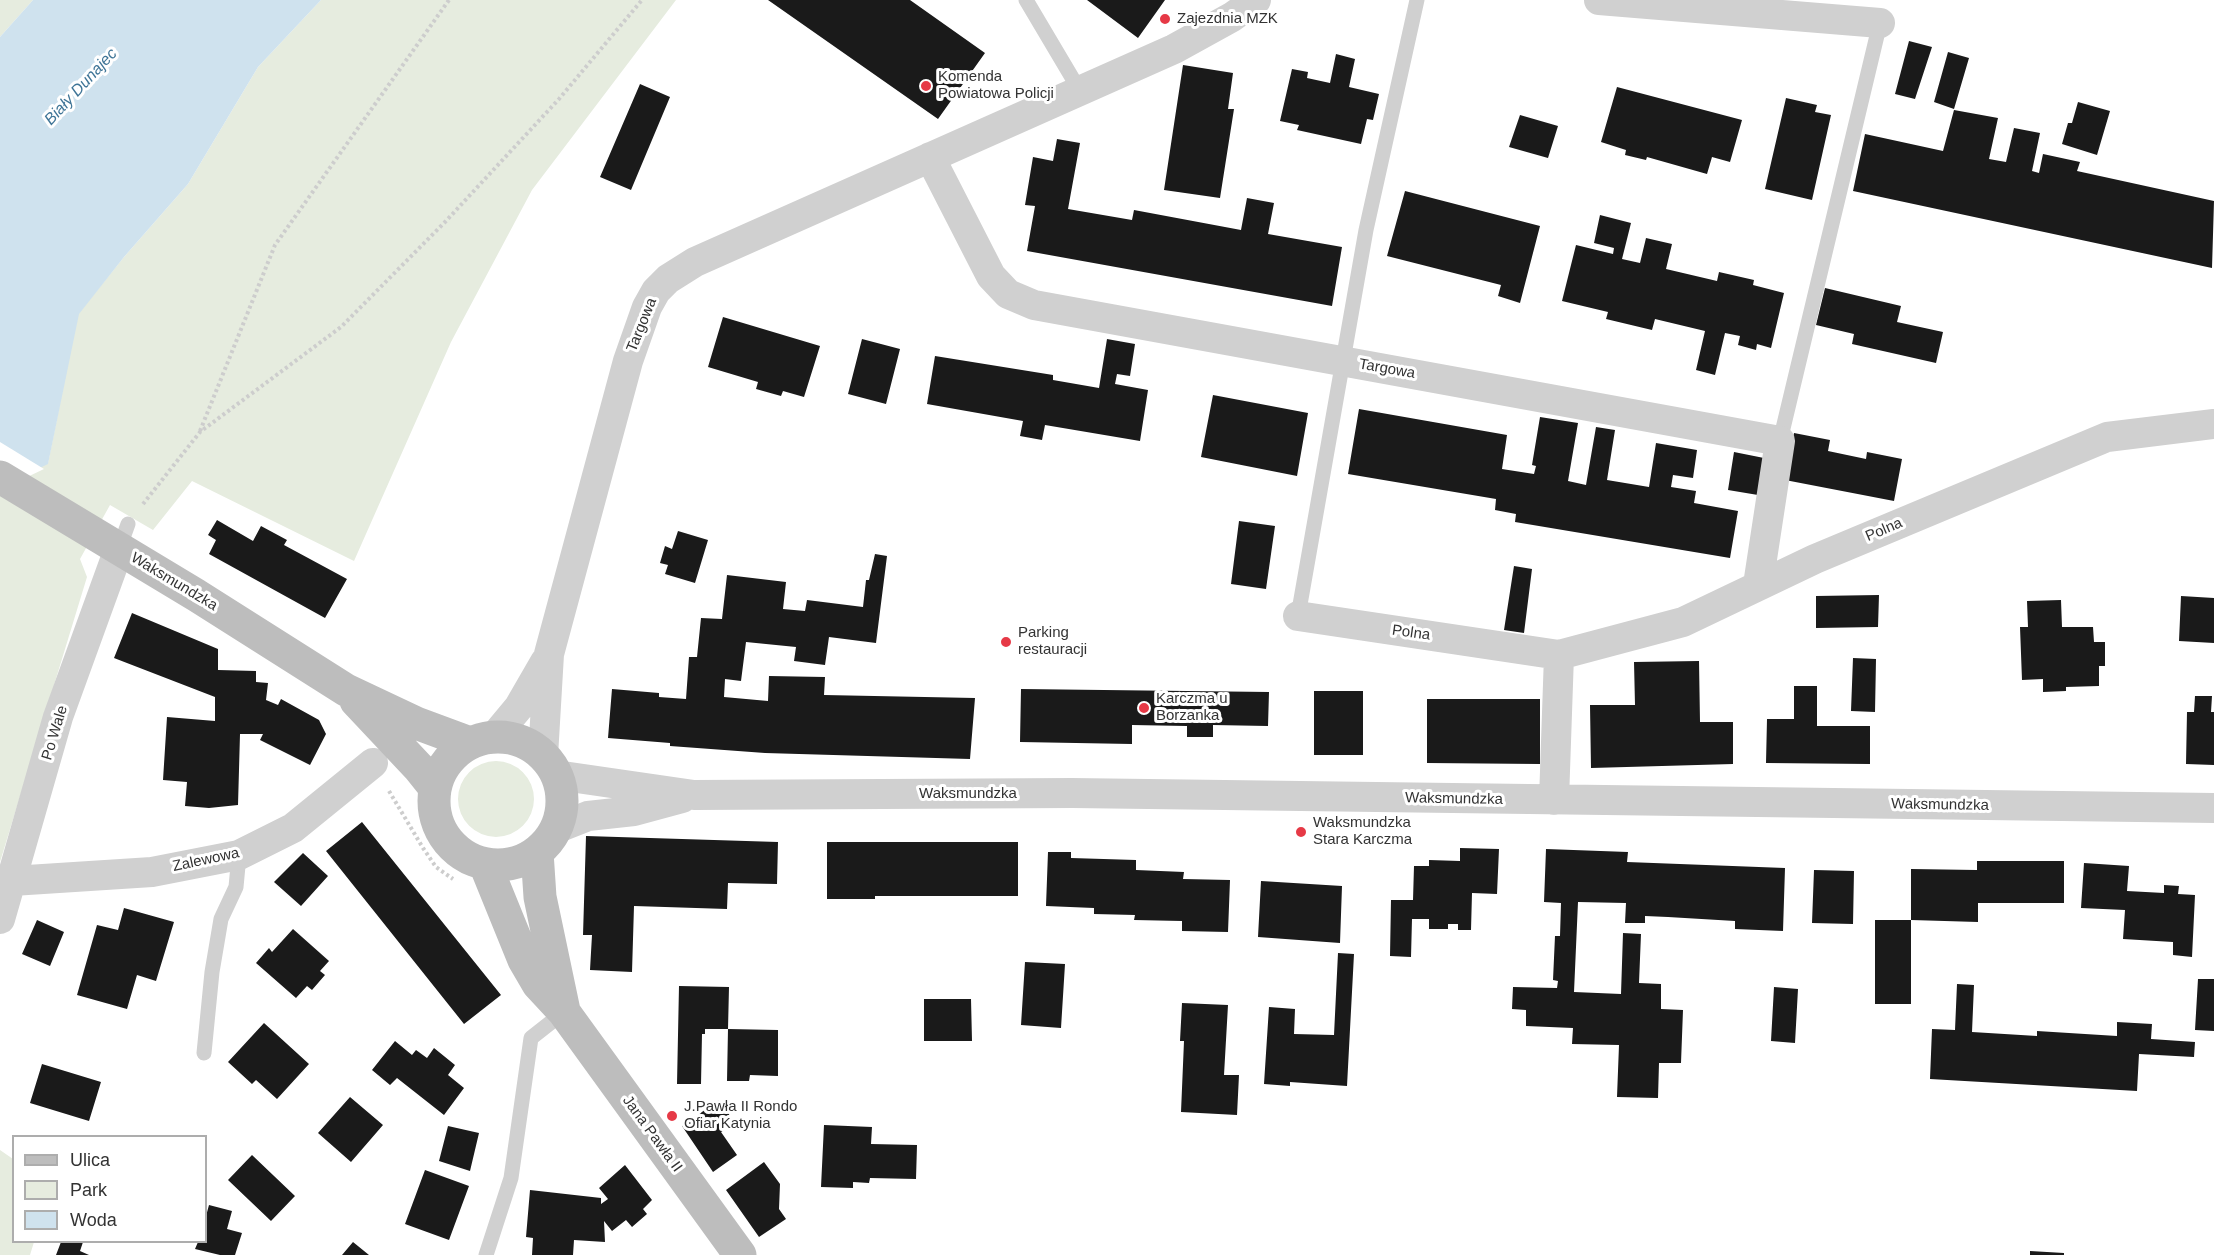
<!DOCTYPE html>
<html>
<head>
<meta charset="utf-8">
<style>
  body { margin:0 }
  #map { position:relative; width:2214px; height:1255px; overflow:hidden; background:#fff; font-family:Arial,sans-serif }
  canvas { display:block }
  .legend { position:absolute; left:12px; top:1135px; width:195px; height:108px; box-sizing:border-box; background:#fff; border:2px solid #adadad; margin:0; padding:8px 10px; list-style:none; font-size:18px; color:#333 }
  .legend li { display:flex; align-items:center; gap:12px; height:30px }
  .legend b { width:30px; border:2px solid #adadad }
</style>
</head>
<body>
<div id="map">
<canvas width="2214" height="1255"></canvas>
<ul class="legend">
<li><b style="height:8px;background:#bdbdbd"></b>Ulica</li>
<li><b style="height:16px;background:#e6ecdf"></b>Park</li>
<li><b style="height:16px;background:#cfe2ee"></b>Woda</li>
</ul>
</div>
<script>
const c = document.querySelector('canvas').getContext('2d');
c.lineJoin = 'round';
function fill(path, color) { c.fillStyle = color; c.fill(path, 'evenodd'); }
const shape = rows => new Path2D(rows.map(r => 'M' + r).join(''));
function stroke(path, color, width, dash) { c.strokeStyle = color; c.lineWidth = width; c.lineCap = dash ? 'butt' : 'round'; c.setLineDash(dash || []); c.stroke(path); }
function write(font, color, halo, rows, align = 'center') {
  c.font = font + ' Arial,sans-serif'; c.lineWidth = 6; c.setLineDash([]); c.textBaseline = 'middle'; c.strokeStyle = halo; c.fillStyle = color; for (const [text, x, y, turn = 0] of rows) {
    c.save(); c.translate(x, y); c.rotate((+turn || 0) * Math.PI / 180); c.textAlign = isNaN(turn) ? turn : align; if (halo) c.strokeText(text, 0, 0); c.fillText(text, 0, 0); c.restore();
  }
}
fill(shape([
  [0,0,33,0,0,37],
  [321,0,676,0,532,190,451,342,354,561,192,481,153,530,110,505,80,559,87,577,0,862,0,487,48,463,78,314,124,257,188,184,258,67],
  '458 799a38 38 0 1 1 76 0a38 38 0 1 1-76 0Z',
  [0,1150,13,1159,14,1242,34,1242,30,1255,0,1255]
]), '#e6ecdf');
fill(shape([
  [33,0,321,0,258,67,188,184,124,257,79,314,48,464,0,487,0,37]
]), '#cfe2ee');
fill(shape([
  [0,442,44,469,0,490]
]), '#fff');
fill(shape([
  [768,0,910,0,985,53,938,119],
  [1087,0,1165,0,1138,38],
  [1909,41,1932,47,1915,99,1895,94],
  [1948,52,1969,58,1954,109,1934,102],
  [1336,54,1355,59,1349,87,1379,94,1373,120,1367,119,1361,144,1297,130,1299,125,1280,121,1292,69,1308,72,1307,78,1330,83],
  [1183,65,1233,73,1228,109,1234,109,1220,198,1164,190],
  [640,84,670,97,631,190,600,177],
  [1617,87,1742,120,1730,162,1712,157,1707,174,1647,157,1646,160,1625,155,1626,150,1601,142],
  [1786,98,1817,105,1815,112,1831,115,1812,200,1765,189],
  [2078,102,2110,111,2097,155,2062,144,2068,123,2072,123],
  [1954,110,1998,118,1989,159,2006,162,2014,128,2040,133,2032,171,2039,173,2043,154,2080,162,2077,171,2214,201,2212,268,1853,191,1865,134,1943,151],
  [1520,115,1558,126,1548,158,1509,147],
  [1057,139,1080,143,1068,209,1132,220,1134,210,1241,230,1247,198,1274,203,1268,234,1342,247,1332,306,1027,251,1035,206,1025,205,1033,157,1053,161],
  [1405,191,1540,226,1520,303,1498,296,1501,285,1387,256],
  [1600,215,1631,223,1622,259,1640,263,1646,238,1672,244,1666,269,1717,281,1719,272,1754,280,1753,285,1784,293,1771,348,1757,344,1756,350,1738,345,1740,336,1725,333,1715,375,1696,370,1705,331,1655,319,1652,330,1606,319,1608,312,1562,301,1576,245,1613,254,1614,248,1594,243],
  [1825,288,1901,306,1897,322,1943,332,1936,363,1852,344,1854,334,1816,325],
  [723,317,820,346,804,397,783,391,781,396,756,389,758,382,708,367],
  [862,339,900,349,886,404,848,394],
  [1107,339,1135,344,1130,376,1117,374,1115,384,1148,390,1140,441,1045,425,1042,440,1020,436,1023,421,927,404,935,356,1053,375,1053,380,1099,388],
  [1213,395,1308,413,1297,476,1201,457],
  [1359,409,1507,435,1502,469,1534,474,1536,466,1532,465,1540,417,1578,423,1568,481,1586,485,1596,427,1615,430,1607,480,1649,487,1656,443,1697,450,1693,478,1673,475,1671,487,1696,491,1694,503,1738,511,1730,558,1515,522,1516,514,1495,510,1496,499,1348,474],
  [1794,433,1830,440,1828,451,1866,459,1867,452,1902,459,1894,501,1785,480],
  [1734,452,1764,458,1758,495,1728,490],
  [217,520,253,541,261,526,287,540,284,545,347,579,325,618,209,554,216,540,208,535],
  [1239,521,1275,526,1266,589,1231,584],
  [678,531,708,540,695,583,665,574,668,565,660,563,665,546,672,549],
  [875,554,887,556,876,643,829,637,825,665,794,661,796,647,746,642,741,681,725,679,724,697,768,701,769,676,825,677,824,695,975,698,970,759,765,753,670,746,670,743,608,738,612,689,659,693,659,697,686,699,689,657,697,657,701,618,722,619,727,575,786,582,783,609,805,611,807,600,863,607,866,580,869,580],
  [1514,566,1532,569,1524,633,1504,630],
  [1879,595,1878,627,1816,628,1816,596],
  [2181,596,2214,598,2214,643,2179,641],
  [2061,600,2062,627,2093,627,2094,642,2105,642,2105,666,2099,666,2099,686,2066,687,2066,691,2043,692,2043,679,2022,680,2020,627,2028,627,2027,601],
  [132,613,218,649,218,670,256,671,256,682,268,683,266,700,278,705,281,699,319,720,326,734,310,765,260,740,263,734,240,734,238,805,209,808,185,806,187,782,163,780,167,717,215,721,215,697,114,658],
  [1853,658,1876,659,1875,712,1851,711],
  [1699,661,1700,722,1733,722,1733,764,1591,768,1590,705,1635,705,1634,662],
  [1794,686,1817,686,1817,726,1870,726,1870,764,1766,763,1767,719,1794,719],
  [1021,689,1269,692,1268,726,1213,725,1213,737,1187,737,1187,726,1132,725,1132,744,1020,742],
  [1314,691,1363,691,1363,755,1314,755],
  [2195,696,2212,696,2211,712,2214,712,2214,765,2186,764,2187,712,2194,712],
  [1427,699,1540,699,1540,764,1427,763],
  [362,822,501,995,464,1024,326,851],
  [586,836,778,842,777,884,728,883,727,909,634,906,632,972,590,970,592,935,583,935],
  [827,842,1018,842,1018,896,875,896,875,899,827,899],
  [1460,848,1499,849,1497,894,1472,893,1471,930,1458,930,1458,924,1448,924,1448,929,1429,929,1429,919,1412,919,1411,957,1390,956,1391,900,1413,900,1414,866,1429,866,1429,860,1460,861],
  [1546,849,1628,852,1627,862,1785,868,1783,931,1735,929,1735,921,1668,917,1645,916,1645,923,1625,923,1626,903,1578,902,1574,992,1621,994,1623,933,1641,934,1639,983,1661,984,1661,1009,1683,1010,1681,1063,1659,1063,1658,1098,1617,1097,1619,1045,1572,1044,1573,1028,1526,1026,1526,1010,1512,1009,1513,987,1557,988,1558,981,1553,980,1555,936,1560,936,1561,903,1544,902],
  [1048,852,1071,852,1071,858,1136,860,1136,870,1184,872,1183,879,1230,880,1228,932,1182,931,1182,921,1134,920,1135,915,1094,914,1094,908,1046,906],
  [303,853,328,876,301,906,274,882],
  [1977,861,2064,861,2064,903,1978,903,1978,922,1911,920,1911,869,1977,870],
  [2084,863,2129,866,2127,891,2164,893,2164,885,2179,886,2178,894,2195,895,2192,957,2173,955,2173,942,2123,939,2125,910,2081,908],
  [1814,870,1854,871,1853,924,1812,923],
  [1261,881,1342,886,1340,943,1258,937],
  [124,908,174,922,156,981,137,975,127,1009,77,995,97,925,118,930],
  [37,920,64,932,50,966,22,954],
  [1875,920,1911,920,1911,1004,1875,1004],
  [293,929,329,961,320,971,325,975,312,990,307,986,296,998,256,963,269,948,272,952],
  [1338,953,1354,954,1347,1086,1290,1082,1290,1086,1264,1084,1269,1007,1295,1009,1294,1034,1334,1035],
  [1025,962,1065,964,1061,1028,1021,1025],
  [2198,979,2214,979,2214,1031,2195,1030],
  [1957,984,1974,985,1972,1032,2037,1036,2037,1031,2117,1036,2117,1022,2152,1024,2151,1039,2195,1042,2194,1057,2139,1054,2137,1091,1930,1079,1932,1029,1955,1030],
  [679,986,729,987,728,1029,705,1029,705,1034,702,1034,701,1084,677,1084],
  [1774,987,1798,989,1795,1043,1771,1041],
  [924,999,971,999,972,1041,924,1041],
  [1182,1003,1228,1005,1224,1075,1239,1075,1237,1115,1181,1112,1184,1041,1180,1041],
  [264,1023,309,1064,277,1099,256,1080,252,1084,228,1062],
  [728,1029,778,1030,778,1076,750,1075,749,1081,727,1081],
  [395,1041,412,1055,416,1050,427,1058,434,1048,455,1065,448,1075,464,1088,444,1115,397,1078,390,1085,372,1070],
  [42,1064,101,1082,89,1121,30,1103],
  [350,1097,383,1125,351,1162,318,1133],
  [719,1100,735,1123,721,1132,737,1155,713,1172,682,1126],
  [824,1125,872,1127,871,1144,917,1145,916,1179,870,1178,869,1183,853,1182,853,1188,821,1187],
  [448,1126,479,1133,470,1171,439,1161],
  [252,1155,295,1196,271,1221,228,1180],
  [764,1162,780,1184,779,1209,786,1219,759,1237,726,1190],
  [625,1165,652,1200,643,1209,647,1214,632,1227,626,1220,612,1231,604,1221,605,1242,574,1240,573,1255,532,1255,533,1238,526,1237,530,1190,601,1198,601,1204,608,1199,599,1188],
  [425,1170,469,1186,449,1240,405,1224],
  [209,1205,232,1211,227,1229,242,1233,235,1255,220,1255,195,1249,198,1242,206,1242,206,1216],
  [61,1242,83,1242,80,1251,89,1255,56,1255],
  [353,1242,369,1255,342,1255],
  [2030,1251,2064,1253,2064,1255,2030,1255]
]), '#1a1a1a');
stroke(shape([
  [200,431,275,245,449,0],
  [143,504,200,432,341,327,446,221,559,99,642,0],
  [389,791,423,848,436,867,453,879]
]), '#cdcdcd', 4, [3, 3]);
stroke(shape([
  [1026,0,1080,91],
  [1780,441,1880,23],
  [119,549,128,524],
  [1298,616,1366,230,1417,0],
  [204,1053,212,972,221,919,236,887,239,855],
  [486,1255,511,1178,531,1038,564,1012]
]), '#d0d0d0', 15);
stroke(shape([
  [1599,0,1880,23],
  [930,157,991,276,1008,294,1034,305,1780,441,1758,585],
  [1298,616,1559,655,1683,622,1815,559,2107,437,2214,424],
  [494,737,519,707,545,662],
  [543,756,549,654,628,361,647,307,656,291,668,279,695,262,1174,49,1232,17,1256,0],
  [556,775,694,795,1072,793,2214,808],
  [1554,800,1559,655],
  [555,829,588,816,634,811,682,798],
  [12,881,152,872,239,855,293,828,373,763],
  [0,919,58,717,119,549]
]), '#d0d0d0', 30);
stroke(shape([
  [0,477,196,595,346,690,416,723,470,743],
  [356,701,419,768,435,788],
  '434 801a64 64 0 1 1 128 0a64 64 0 1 1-128 0Z',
  [537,852,540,897,564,1011],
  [485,864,524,960,538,984,564,1012,740,1255]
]), '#bdbdbd', 33);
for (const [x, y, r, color] of [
  [1165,19,6,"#e63946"],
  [926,86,6,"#e63946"],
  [1006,642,6,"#e63946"],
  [1144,708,6,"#e63946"],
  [1301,832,6,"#e63946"],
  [672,1116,6,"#e63946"]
]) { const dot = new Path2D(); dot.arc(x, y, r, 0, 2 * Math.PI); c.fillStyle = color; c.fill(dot); stroke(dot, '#fff', 2); }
write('15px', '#333', '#fff', [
  ["Zajezdnia MZK",1177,19],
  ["Komenda",938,77],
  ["Powiatowa Policji",938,94],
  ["Parking",1018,633],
  ["restauracji",1018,650],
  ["Karczma u",1156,699],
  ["Borzanka",1156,716],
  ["Waksmundzka",1313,823],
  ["Stara Karczma",1313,840],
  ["J.Pawła II Rondo",684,1107],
  ["Ofiar Katynia",684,1124]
], 'left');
write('15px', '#333', '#fff', [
  ["Targowa",642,325,-68],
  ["Targowa",1387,369,10],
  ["Polna",1884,530,-23],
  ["Waksmundzka",174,582,31],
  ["Polna",1411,633,8],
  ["Po Wale",55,733,-73],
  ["Waksmundzka",968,794],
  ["Waksmundzka",1454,799,1],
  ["Waksmundzka",1940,805,1],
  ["Zalewowa",206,860,-12],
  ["Jana Pawła II",652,1134,54]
]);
write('italic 16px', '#3f7597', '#fff', [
  ["Biały Dunajec",81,87,-47]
]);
</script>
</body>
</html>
